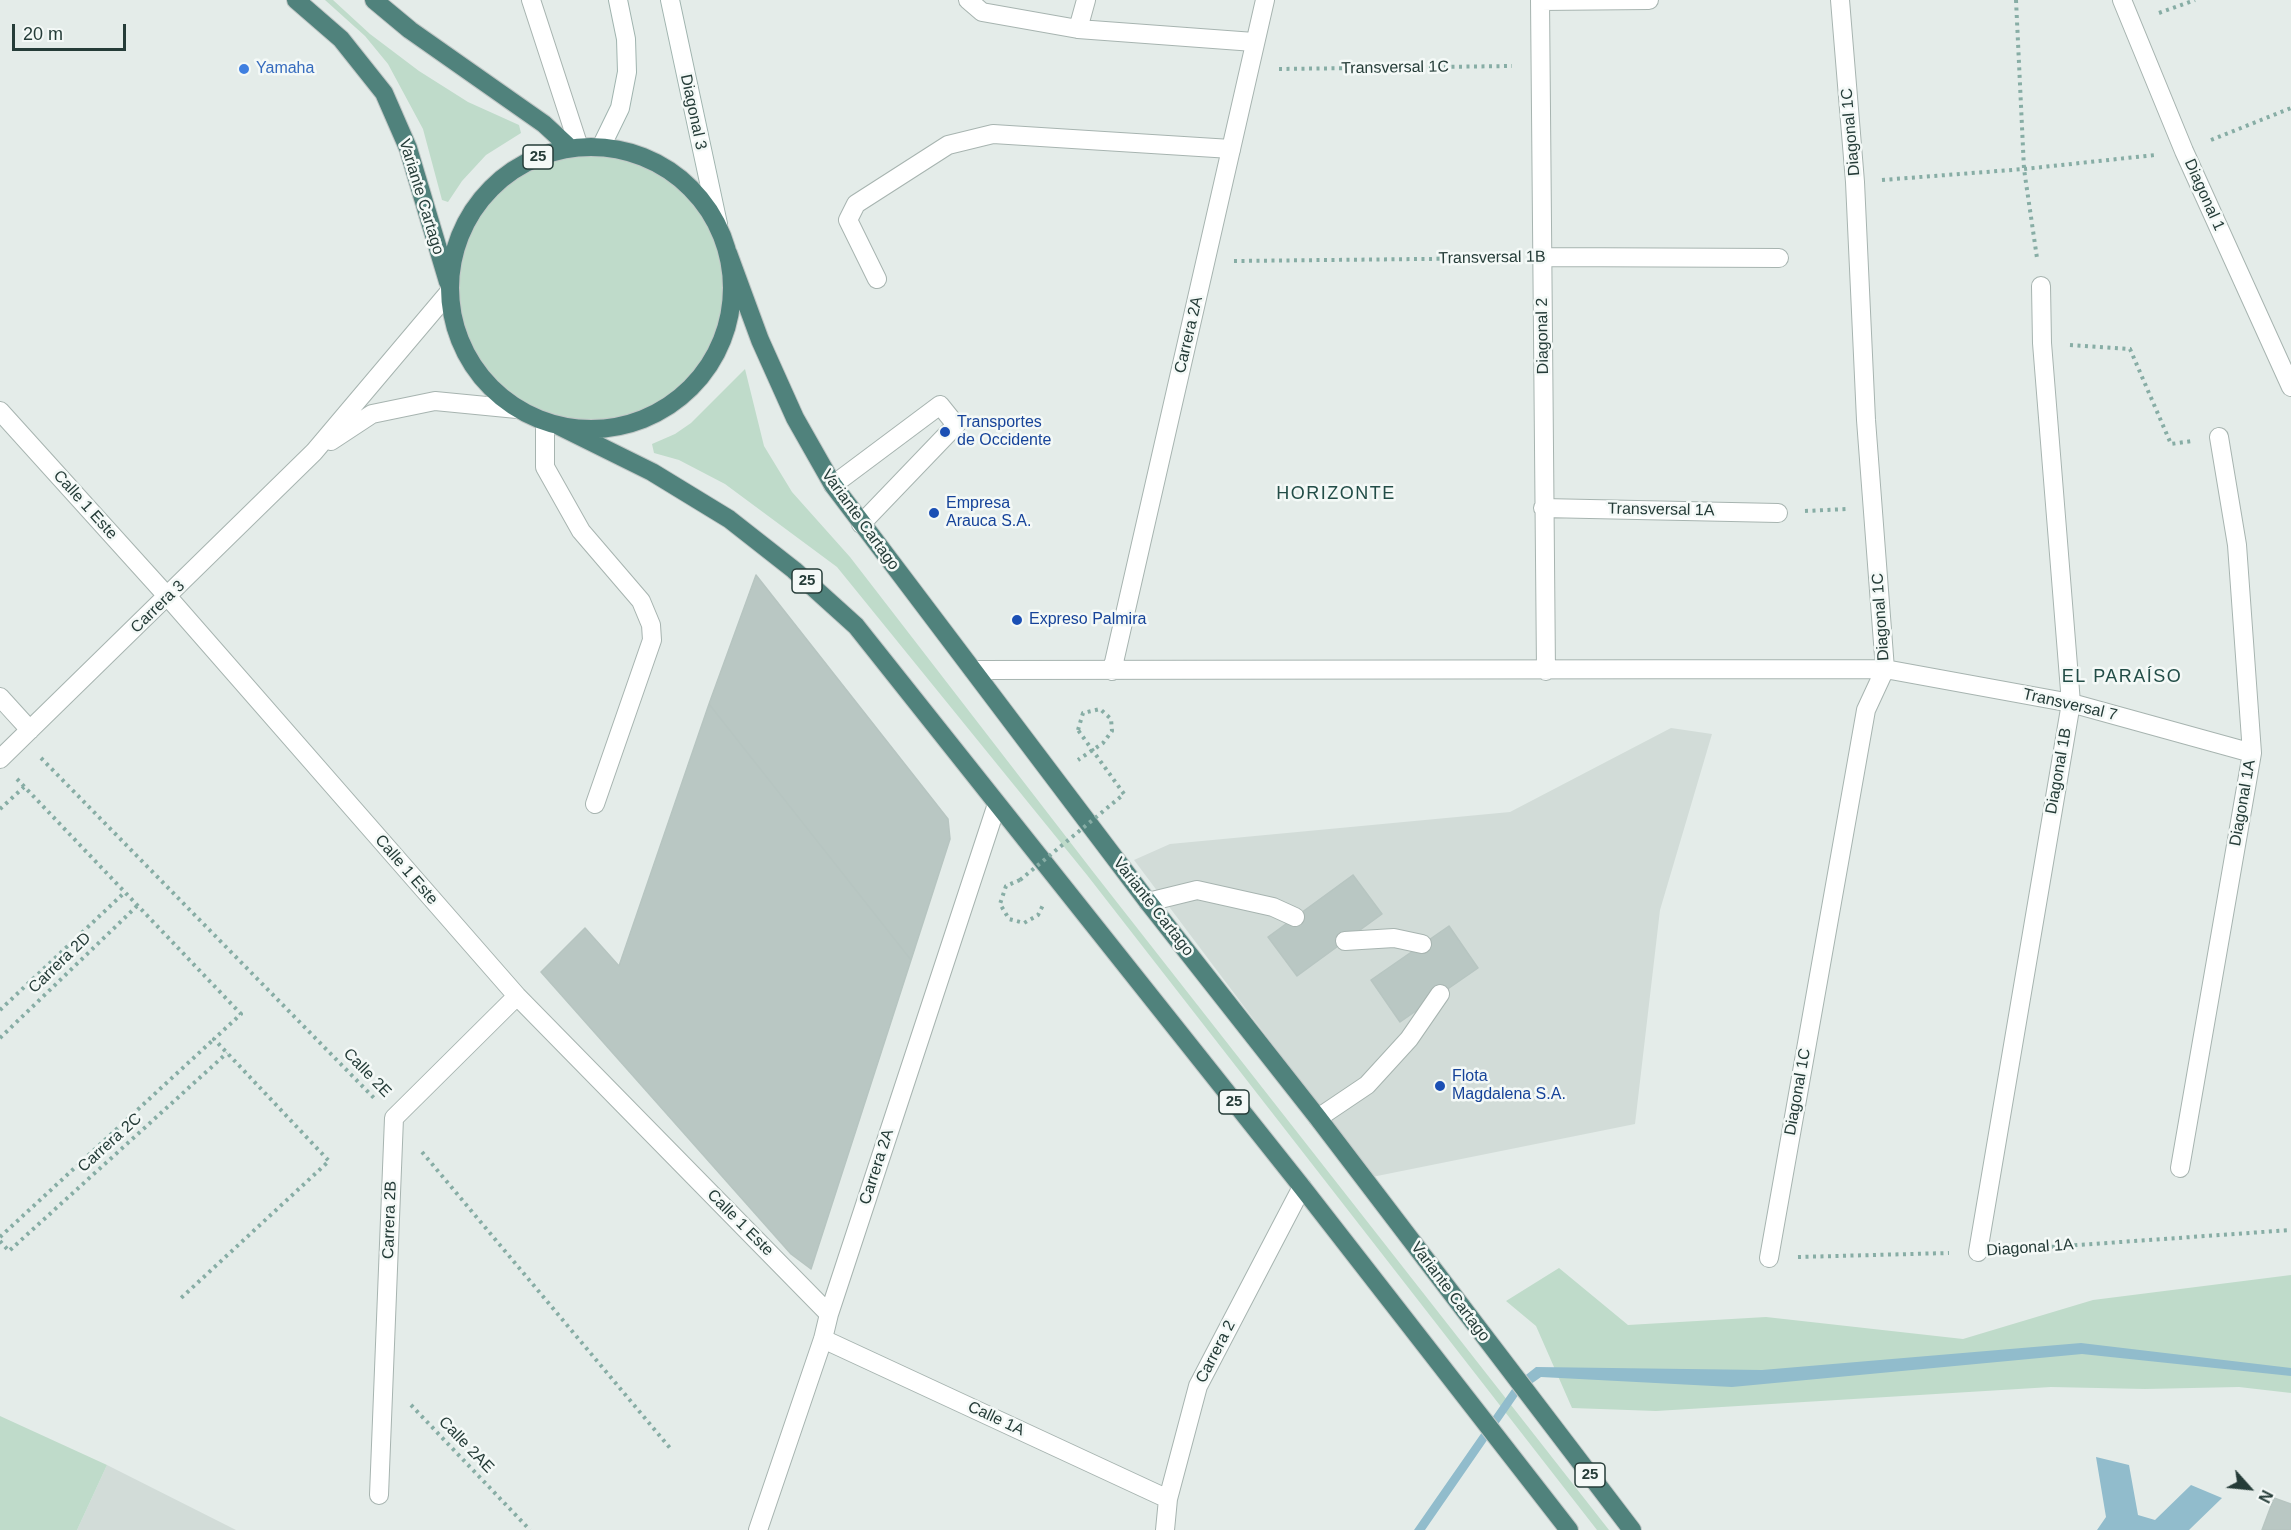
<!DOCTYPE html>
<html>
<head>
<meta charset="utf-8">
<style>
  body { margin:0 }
  #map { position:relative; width:2291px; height:1530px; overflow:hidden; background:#e4ece9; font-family:Helvetica,sans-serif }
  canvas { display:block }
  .north { position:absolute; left:2219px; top:1458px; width:60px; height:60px; -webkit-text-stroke:4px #f4f9f7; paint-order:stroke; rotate:117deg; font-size:16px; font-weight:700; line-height:24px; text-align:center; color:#253c38 }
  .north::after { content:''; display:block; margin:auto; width:21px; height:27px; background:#253c38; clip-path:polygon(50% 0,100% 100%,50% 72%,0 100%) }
  .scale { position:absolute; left:12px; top:24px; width:114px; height:27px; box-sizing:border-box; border:3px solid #253c38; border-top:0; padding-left:8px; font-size:18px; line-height:21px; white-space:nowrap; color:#253c38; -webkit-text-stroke:4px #f4f9f7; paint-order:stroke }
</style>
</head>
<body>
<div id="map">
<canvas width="2291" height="1530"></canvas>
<div class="north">N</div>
<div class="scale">20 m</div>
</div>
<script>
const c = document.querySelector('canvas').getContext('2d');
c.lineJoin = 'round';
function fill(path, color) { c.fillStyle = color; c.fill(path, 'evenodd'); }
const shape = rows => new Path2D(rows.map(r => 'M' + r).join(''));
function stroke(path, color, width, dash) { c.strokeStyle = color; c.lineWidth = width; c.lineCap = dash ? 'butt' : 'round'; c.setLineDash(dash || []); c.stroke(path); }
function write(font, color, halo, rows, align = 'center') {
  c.font = font + ' Helvetica,sans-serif'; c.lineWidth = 5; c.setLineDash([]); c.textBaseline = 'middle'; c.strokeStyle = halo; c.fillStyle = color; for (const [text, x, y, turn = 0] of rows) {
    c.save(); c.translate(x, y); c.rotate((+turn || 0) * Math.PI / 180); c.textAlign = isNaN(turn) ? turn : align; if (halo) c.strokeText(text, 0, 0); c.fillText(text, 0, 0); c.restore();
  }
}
fill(shape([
  [1671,728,1712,734,1660,910,1635,1124,1372,1177,1134,860,1170,844,1510,812],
  [107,1465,236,1530,77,1530]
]), '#d2dcd8');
fill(shape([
  [325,0,333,0,370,34,419,71,468,102,519,125,521,133,486,155,462,181,448,202,442,200,423,129,388,64,365,36],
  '450 288a141 141 0 1 1 282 0a141 141 0 1 1-282 0Z',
  [745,369,764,446,792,492,850,557,1094,873,1609,1530,1597,1530,1087,875,837,567,725,484,679,460,654,453,652,444,675,434,691,423],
  [1559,1268,1628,1325,1766,1317,1963,1339,2093,1300,2291,1275,2291,1393,2239,1387,2145,1389,2051,1387,1656,1411,1572,1408,1536,1326,1506,1301],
  [0,1416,107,1465,77,1530,0,1530]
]), '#bfdbca');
fill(shape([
  [2081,1343,2291,1368,2291,1376,2082,1354,1732,1387,1541,1377,1521,1391,1425,1530,1414,1530,1517,1382,1536,1367,1762,1370],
  [2096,1457,2129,1465,2138,1515,2155,1520,2191,1485,2222,1498,2189,1530,2097,1530,2106,1517]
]), '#91bccc');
const building = shape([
  [756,575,948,819,950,839,911,960,709,704,756,575],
  [709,704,911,960,811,1269,791,1254,541,972,585,928,619,966,709,704],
  [1353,875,1382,914,1297,976,1268,937,1353,875],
  [1449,926,1478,968,1400,1022,1371,980,1449,926],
  [2274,1498,2291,1504,2291,1530,2262,1530,2274,1498]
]);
fill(building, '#b9c7c3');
stroke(building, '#b7c5c1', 1.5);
const service = shape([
  [531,0,579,147],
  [968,0,982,12,1078,29,1254,42],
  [1078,29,1086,0],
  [877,279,848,220,856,204,948,145,993,134,1231,149],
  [545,422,545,467,581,531,641,601,651,625,652,640,595,804],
  [833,485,940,405,956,425,861,524],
  [1148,902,1197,890,1273,907,1295,917],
  [1345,941,1394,938,1422,944],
  [1318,1118,1367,1085,1409,1039,1440,994]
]);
const minor = shape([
  [1540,0,1546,671],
  [2122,0,2184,151,2291,387],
  [1540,1,1649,0],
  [1542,257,1779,258],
  [0,411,168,597,517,996,829,1314],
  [331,441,372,414,435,401,517,409],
  [1543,508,1778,513],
  [973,670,1885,669,2071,703,2252,753],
  [1112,671,1265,0],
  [0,697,30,730],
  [0,759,314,452,450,291],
  [2180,1168,2252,753,2237,545,2219,437],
  [1978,1252,2071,703,2042,343,2041,286],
  [1769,1258,1866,710,1885,669,1866,420,1855,182,1840,0],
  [823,1339,1168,1499],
  [379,1495,394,1118,517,996],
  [758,1530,823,1339,829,1314,997,804],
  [1165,1530,1168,1499,1198,1386,1302,1187]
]);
const secondary = shape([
  [670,0,718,224],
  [601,147,620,108,627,72,626,39,618,0]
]);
const trunk = shape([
  [296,0,341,39,384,93,408,148,448,282],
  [374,0,410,30,544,124,570,148],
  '450 288a141 141 0 1 1 282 0a141 141 0 1 1-282 0Z',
  [728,253,760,340,795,418,833,485,1148,902,1318,1118,1632,1530],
  [559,426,652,472,729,519,794,570,856,626,1302,1187,1569,1530]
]);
stroke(service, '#a7b4b0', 20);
stroke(minor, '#a7b4b0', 20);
stroke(secondary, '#a0b4af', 20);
stroke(trunk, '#c2c8c7', 20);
stroke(shape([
  [2016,0,2024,169,2037,258],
  [2159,13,2195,0],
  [1279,69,1512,66],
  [2211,140,2291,108],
  [1882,180,2024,169,2155,155],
  [1234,261,1514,258],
  [2070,345,2130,349,2171,444,2192,441],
  [1805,511,1846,509],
  [1078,730,1083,713,1100,709,1111,719,1112,731,1103,743,1078,760],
  [41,758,374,1098],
  [17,779,241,1014,214,1039,329,1161,180,1299],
  [0,809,24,787],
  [1020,880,1006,886,1000,904,1009,919,1024,923,1038,915,1043,905],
  [0,1010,125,892],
  [0,1038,137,906],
  [422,1152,670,1448],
  [0,1237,214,1039],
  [0,1241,9,1251,227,1053],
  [2007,1250,2291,1230],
  [1798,1257,1949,1253],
  [411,1405,530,1530]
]), '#87ada5', 4, [3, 4.5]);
stroke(service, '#fff', 18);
stroke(minor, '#fff', 18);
stroke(secondary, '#fff', 18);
stroke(trunk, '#50827c', 18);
stroke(shape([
  [1020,880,1124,794,1078,730]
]), '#87ada5', 4, [3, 4.5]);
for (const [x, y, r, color] of [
  [244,69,6,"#3f7fe0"],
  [945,432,6,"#1a4fb4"],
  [934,513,6,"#1a4fb4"],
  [1017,620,6,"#1a4fb4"],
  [1440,1086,6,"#1a4fb4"]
]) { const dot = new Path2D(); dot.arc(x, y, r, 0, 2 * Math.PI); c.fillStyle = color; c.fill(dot); stroke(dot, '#f4f9f7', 2); }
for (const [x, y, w] of [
  [538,157,30],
  [807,581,30],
  [1234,1102,30],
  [1590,1475,30]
]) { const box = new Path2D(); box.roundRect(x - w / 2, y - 12, w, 24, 4.5); c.fillStyle = '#f4f9f7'; c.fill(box); stroke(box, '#253c38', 1.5); }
write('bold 15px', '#253c38', null, [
  ["25",538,157],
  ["25",807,581],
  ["25",1234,1102],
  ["25",1590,1475]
]);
write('16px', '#253c38', '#f4f9f7', [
  ["Transversal 1C",1395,68,-1],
  ["Diagonal 3",693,112,78],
  ["Diagonal 1C",1851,132,-95],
  ["Diagonal 1",2204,195,66],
  ["Variante Cartago",421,197,73],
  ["Transversal 1B",1492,258,-1],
  ["Carrera 2A",1189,335,-77],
  ["Diagonal 2",1543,336,-91],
  ["Calle 1 Este",85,505,48],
  ["Transversal 1A",1661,510,1],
  ["Variante Cartago",860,520,54],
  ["Carrera 3",158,607,-44],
  ["Diagonal 1C",1881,617,-94],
  ["Transversal 7",2070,705,13],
  ["Diagonal 1B",2059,771,-80],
  ["Diagonal 1A",2243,803,-80],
  ["Calle 1 Este",406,870,49],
  ["Variante Cartago",1153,907,52],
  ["Carrera 2D",60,963,-44],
  ["Calle 2E",367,1073,46],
  ["Diagonal 1C",1798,1092,-80],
  ["Carrera 2C",110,1143,-42],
  ["Carrera 2A",877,1167,-72],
  ["Carrera 2B",390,1220,-88],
  ["Calle 1 Este",740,1223,45],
  ["Diagonal 1A",2030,1248,-4],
  ["Variante Cartago",1450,1292,53],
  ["Carrera 2",1216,1352,-63],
  ["Calle 1A",996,1419,25],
  ["Calle 2AE",466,1445,46]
]);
write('16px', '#366cbe', '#f4f9f7', [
  ["Yamaha",256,69]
], 'left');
write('16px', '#164399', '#f4f9f7', [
  ["Transportes",957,423],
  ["de Occidente",957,441],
  ["Empresa",946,504],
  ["Arauca S.A.",946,522],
  ["Expreso Palmira",1029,620],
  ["Flota",1452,1077],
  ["Magdalena S.A.",1452,1095]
], 'left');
c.letterSpacing = '1.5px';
write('18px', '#224d47', '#f4f9f7', [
  ["HORIZONTE",1336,494],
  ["EL PARAÍSO",2122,677]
]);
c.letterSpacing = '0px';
</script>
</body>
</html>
